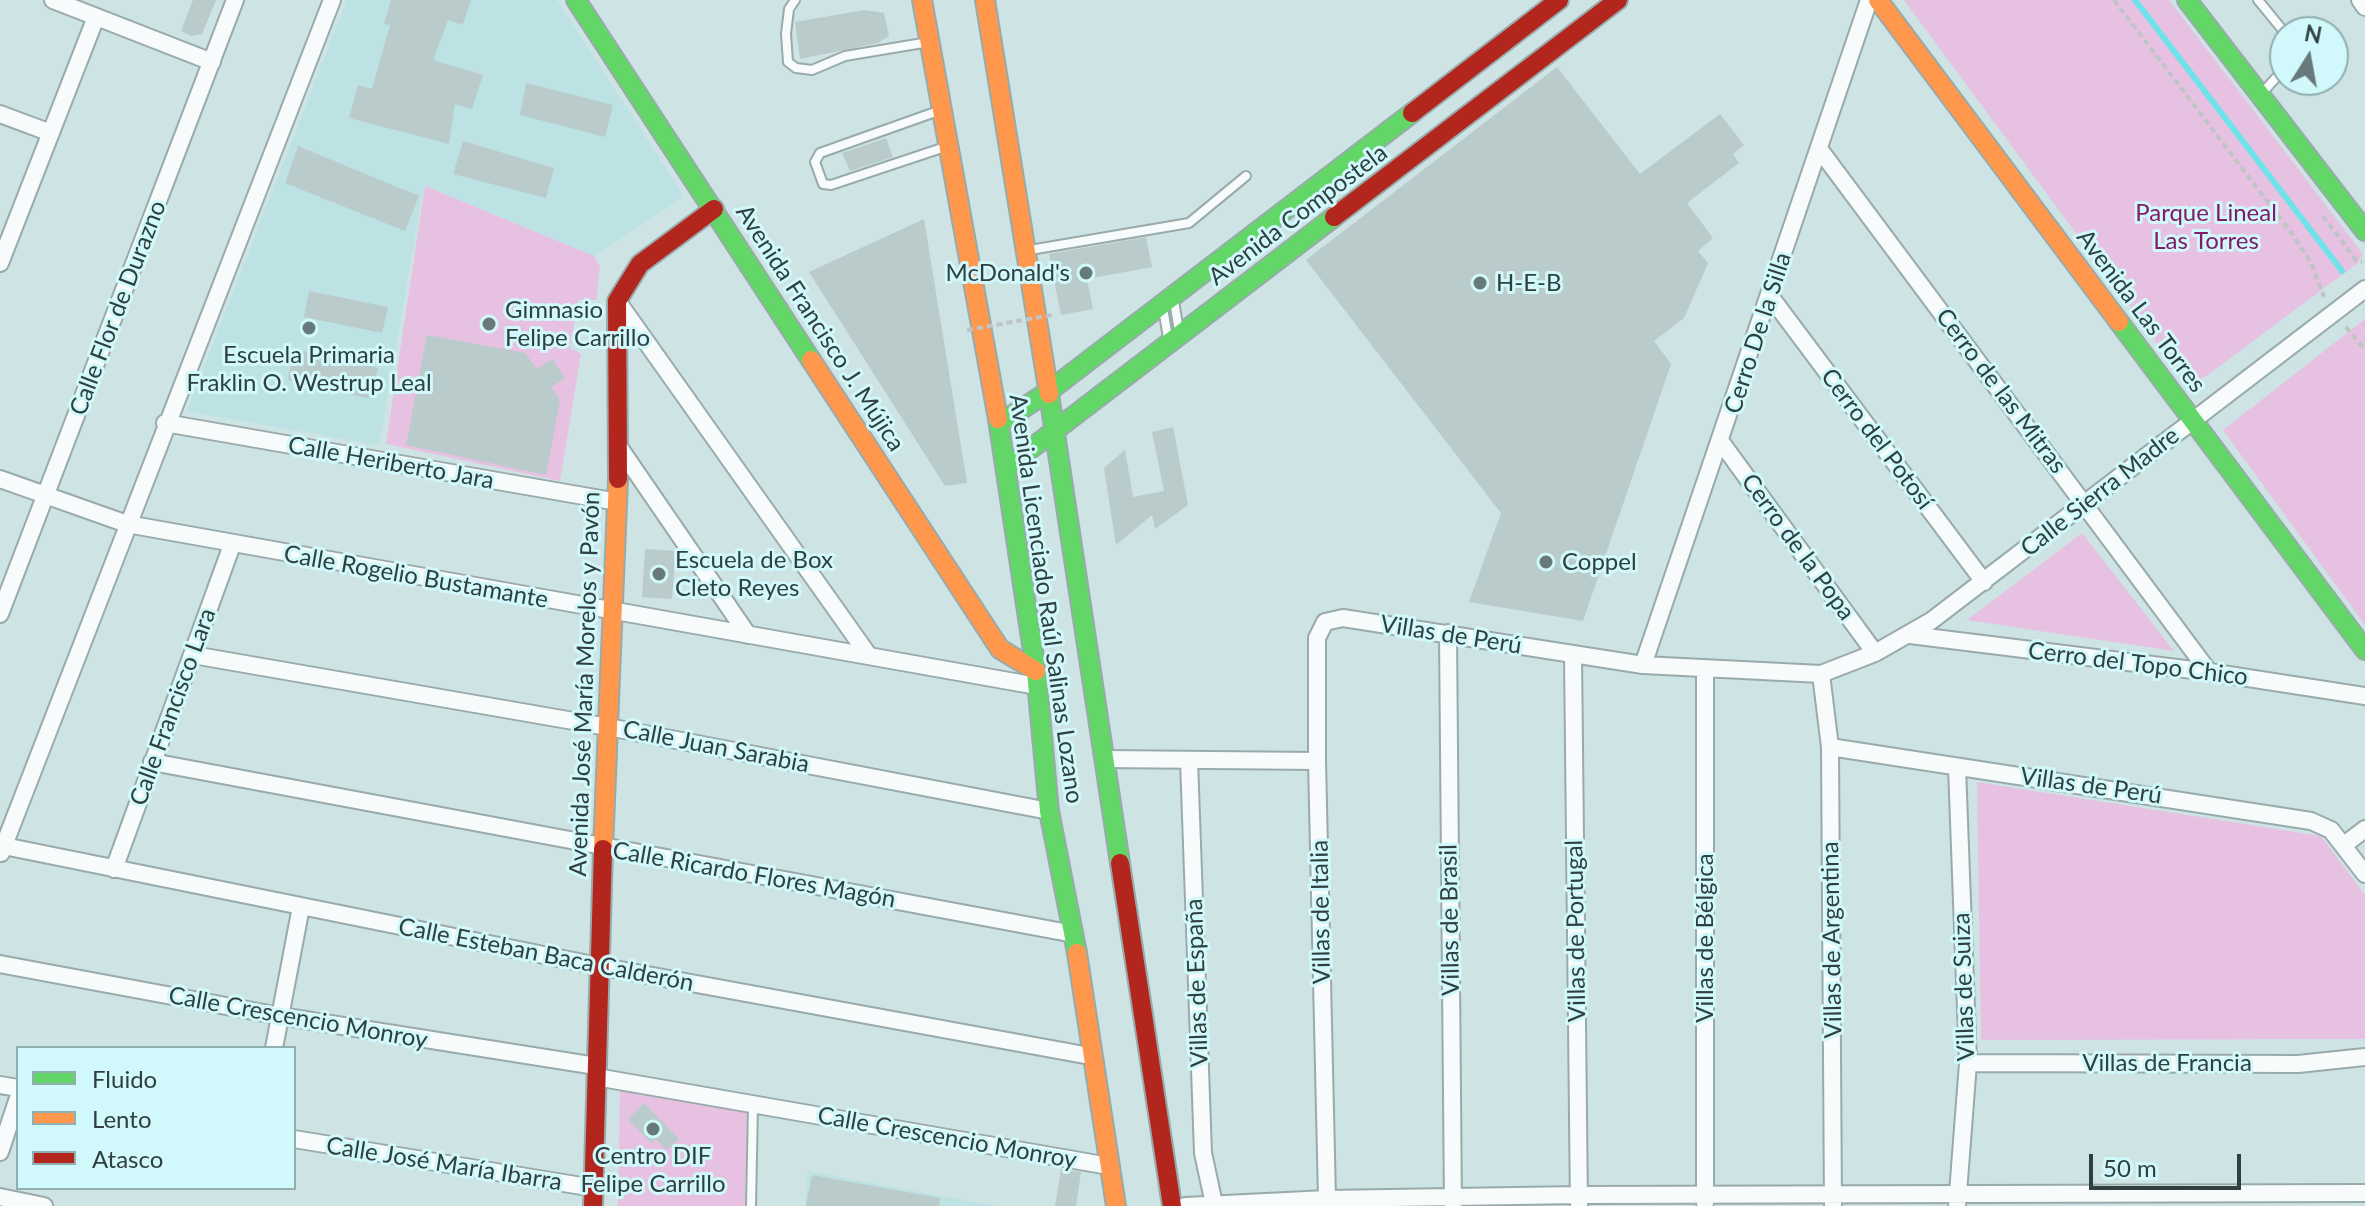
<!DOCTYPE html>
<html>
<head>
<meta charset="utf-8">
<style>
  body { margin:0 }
  #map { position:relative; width:2365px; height:1206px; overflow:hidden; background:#cde3e4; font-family:Lato,sans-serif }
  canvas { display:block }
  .legend { position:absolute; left:16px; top:1046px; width:280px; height:144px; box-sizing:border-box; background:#d1f8fa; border:2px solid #91aeb0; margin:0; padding:10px 14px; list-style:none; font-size:24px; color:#304041 }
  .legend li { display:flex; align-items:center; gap:16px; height:40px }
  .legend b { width:40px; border:2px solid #91aeb0 }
  .north { position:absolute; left:2269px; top:16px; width:80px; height:80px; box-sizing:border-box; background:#d1f8fa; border:2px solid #91aeb0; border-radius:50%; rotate:11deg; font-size:22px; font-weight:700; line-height:32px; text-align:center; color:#304041 }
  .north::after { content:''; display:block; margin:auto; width:28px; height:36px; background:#67797a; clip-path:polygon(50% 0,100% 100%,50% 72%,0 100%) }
  .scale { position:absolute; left:2089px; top:1154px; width:152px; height:36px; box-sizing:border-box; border:4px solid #304041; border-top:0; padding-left:10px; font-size:24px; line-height:28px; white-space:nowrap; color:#304041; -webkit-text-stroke:6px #d1f8fa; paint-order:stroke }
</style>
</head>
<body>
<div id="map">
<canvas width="2365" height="1206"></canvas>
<ul class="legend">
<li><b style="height:10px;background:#63d668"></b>Fluido</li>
<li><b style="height:10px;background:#ff974d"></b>Lento</li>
<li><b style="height:10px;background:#b3261e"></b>Atasco</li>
</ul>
<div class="north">N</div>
<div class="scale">50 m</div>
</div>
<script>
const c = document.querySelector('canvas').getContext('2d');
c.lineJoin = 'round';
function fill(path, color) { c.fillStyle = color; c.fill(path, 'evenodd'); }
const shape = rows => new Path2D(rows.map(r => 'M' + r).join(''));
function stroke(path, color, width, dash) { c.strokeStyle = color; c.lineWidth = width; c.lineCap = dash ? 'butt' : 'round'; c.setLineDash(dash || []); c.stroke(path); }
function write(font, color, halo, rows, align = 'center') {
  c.font = font + ' Lato,sans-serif'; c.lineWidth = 6; c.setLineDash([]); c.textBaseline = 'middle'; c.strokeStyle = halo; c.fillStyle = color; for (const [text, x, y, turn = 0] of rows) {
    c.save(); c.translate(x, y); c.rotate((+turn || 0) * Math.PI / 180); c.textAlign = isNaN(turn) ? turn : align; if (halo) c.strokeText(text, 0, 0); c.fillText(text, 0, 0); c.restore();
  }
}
fill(shape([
  [347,0,557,0,684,196,594,256,424,185,379,445,187,411],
  [808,1171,995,1206,805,1206]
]), '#bde2e4');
fill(shape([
  [1904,0,2169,0,2363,254,2358,263,2190,388],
  [425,186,594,256,600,266,596,300,578,300,570,348,581,354,560,481,386,444],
  [2365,319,2365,625,2223,430],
  [2082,533,2174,651,1967,620],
  [1977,782,2321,836,2365,895,2365,1039,1981,1040],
  [620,1088,747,1111,745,1206,618,1206]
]), '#e7c1e1');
stroke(shape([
  [2135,0,2342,271]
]), '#6ee3ea', 6);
fill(shape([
  [193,0,216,0,202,34,191,36,181,31],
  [391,0,471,0,463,25,448,20,433,60,483,75,472,109,455,104,449,144,349,118,358,85,372,89,390,25,384,24],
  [865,10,884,13,889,36,878,43,800,59,795,22],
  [1557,67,1640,174,1720,114,1744,145,1733,154,1739,163,1687,203,1713,238,1698,251,1708,263,1684,318,1654,341,1671,364,1583,621,1469,602,1501,513,1306,260],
  [526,83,613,105,605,137,520,115],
  [886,138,893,157,850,171,842,153],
  [463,141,554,168,546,198,453,174],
  [298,146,419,196,405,231,285,183],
  [924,219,967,483,945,486,809,272],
  [1146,237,1152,267,1087,279,1093,309,1061,315,1049,254],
  [309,291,388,307,382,333,304,317],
  [427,335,525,353,537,369,552,359,565,378,551,387,560,400,546,475,406,445],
  [294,349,378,368,371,399,288,380],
  [1173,427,1188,505,1155,529,1152,515,1116,545,1104,468,1125,450,1133,497,1164,491,1152,432],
  [645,549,676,551,672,599,642,597],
  [644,1103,679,1139,667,1150,656,1139,651,1143,628,1119],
  [1061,1169,1081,1172,1076,1206,1055,1206],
  [812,1175,940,1198,939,1206,806,1206]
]), '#bacbcc');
const lane = shape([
  [795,0,789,9,786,34,788,62,796,68,812,70,845,56,929,42],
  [2258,0,2285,33],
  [2261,94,2285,68],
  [941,110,820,153,815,162,823,184,831,185,945,147],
  [1030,250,1189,223,1246,176],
  [1174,301,1179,331],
  [1163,308,1168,338],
  [751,1206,753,1105]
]);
const street = shape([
  [53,0,212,62],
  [2360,0,2365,7],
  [0,114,51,133],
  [1820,150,2209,672],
  [0,263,96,17],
  [1770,296,1984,582],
  [618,302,869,656],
  [165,423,618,502],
  [1721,442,1875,653],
  [619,447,748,635],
  [0,479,127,524,1037,686],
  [0,614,235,0],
  [1448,633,1453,1206],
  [1910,635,2209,672,2365,696],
  [193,655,608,727,1049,811],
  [1573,655,1579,1206],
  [1643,665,1869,0],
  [1705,669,1705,1203],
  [1821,674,1830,747,1833,1206],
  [1830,747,2311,821,2331,830,2365,874],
  [1104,759,1317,761],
  [1189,760,1203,1153,1214,1204],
  [152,762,1074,934],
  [1957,767,1968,1063,1957,1206],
  [2344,845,2365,829],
  [4,846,598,966,1090,1056],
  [1,853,332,0],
  [114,869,232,545],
  [0,964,280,1016,596,1066],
  [274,1048,301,907],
  [1968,1063,2298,1064,2365,1057],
  [596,1077,1109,1166],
  [0,1085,18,1088],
  [294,1139,594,1188],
  [0,1152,18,1098],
  [0,1197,44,1206],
  [1327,1199,1317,761,1317,638,1325,622,1343,618,1643,665,1821,674,1875,653,1931,621,2365,289],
  [1185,1206,1327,1199,1579,1195,2365,1193]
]);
const fast = shape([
  [576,0,811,360],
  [2187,0,2365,231],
  [2119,322,2365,650],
  [1049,394,1120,863],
  [998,419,1036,671,1049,811,1077,953],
  [999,424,1049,391,1412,113],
  [1007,467,1334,217]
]);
const slow = shape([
  [922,0,998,419],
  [985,0,1049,394],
  [1878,0,2119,322],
  [811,360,1000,649,1036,671],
  [603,849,618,479],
  [1077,953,1116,1206]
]);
const jam = shape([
  [1412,113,1559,0],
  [1334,217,1618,0],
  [618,479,617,301,640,264,714,209],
  [1120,863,1172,1206],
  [593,1206,603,849]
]);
stroke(lane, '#99aaab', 12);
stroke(street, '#99aaab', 20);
stroke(fast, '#99aaab', 22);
stroke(slow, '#99aaab', 22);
stroke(jam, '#99aaab', 22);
stroke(shape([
  [2114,0,2293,235,2311,263,2324,297],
  [2323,216,2356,260,2362,262],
  [2346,327,2365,350]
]), '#bfc5c5', 4, [6, 4]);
stroke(lane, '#f8fbfb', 8);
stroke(street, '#f8fbfb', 16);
stroke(fast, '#63d668', 18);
stroke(slow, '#ff974d', 18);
stroke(jam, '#b3261e', 18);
stroke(shape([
  [967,330,1052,315]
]), '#bfc5c5', 4, [6, 4]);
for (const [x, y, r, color] of [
  [1086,273,8,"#67797a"],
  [1480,283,8,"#67797a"],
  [489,324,8,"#67797a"],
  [309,328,8,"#67797a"],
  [1546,562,8,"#67797a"],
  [659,574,8,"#67797a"],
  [653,1129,8,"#67797a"]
]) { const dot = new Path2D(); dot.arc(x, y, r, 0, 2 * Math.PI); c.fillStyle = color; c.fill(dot); stroke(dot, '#d1f8fa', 3); }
write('24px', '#821c67', '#d1f8fa', [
  ["Parque Lineal",2206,213],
  ["Las Torres",2206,241]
]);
write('24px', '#304041', '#d1f8fa', [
  ["Avenida Compostela",1298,215,-37],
  ["Calle Flor de Durazno",118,308,-69],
  ["Avenida Las Torres",2141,311,53],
  ["Avenida Francisco J. Mújica",820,328,57],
  ["Cerro De la Silla",1758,333,-72],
  ["Cerro de las Mitras",2001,391,53],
  ["Cerro del Potosí",1877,439,53],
  ["Calle Heriberto Jara",391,463,10],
  ["Calle Sierra Madre",2100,492,-38],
  ["Cerro de la Popa",1798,547,54],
  ["Calle Rogelio Bustamante",416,577,10],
  ["Avenida Licenciado Raúl Salinas Lozano",1046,599,82],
  ["Villas de Perú",1451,635,9],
  ["Cerro del Topo Chico",2138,664,7],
  ["Avenida José María Morelos y Pavón",585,684,-88],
  ["Calle Francisco Lara",173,707,-70],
  ["Calle Juan Sarabia",716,747,11],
  ["Villas de Perú",2091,786,8],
  ["Calle Ricardo Flores Magón",754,875,10],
  ["Villas de Italia",1321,912,-91],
  ["Villas de Brasil",1450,920,-91],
  ["Villas de Portugal",1576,931,-91],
  ["Villas de Bélgica",1705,938,-90],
  ["Villas de Argentina",1832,940,-91],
  ["Calle Esteban Baca Calderón",546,955,11],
  ["Villas de España",1197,983,-92],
  ["Villas de Suiza",1964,987,-92],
  ["Calle Crescencio Monroy",298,1018,10],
  ["Villas de Francia",2167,1063],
  ["Calle Crescencio Monroy",947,1138,10],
  ["Calle José María Ibarra",444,1164,9]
]);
write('24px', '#304041', '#d1f8fa', [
  ["McDonald's",1070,273,"right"],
  ["H-E-B",1496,283],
  ["Gimnasio",505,310],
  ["Felipe Carrillo",505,338],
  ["Escuela Primaria",309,355,"center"],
  ["Fraklin O. Westrup Leal",309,383,"center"],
  ["Escuela de Box",675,560],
  ["Cleto Reyes",675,588],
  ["Coppel",1562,562],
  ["Centro DIF",653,1156,"center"],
  ["Felipe Carrillo",653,1184,"center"]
], 'left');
</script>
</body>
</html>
